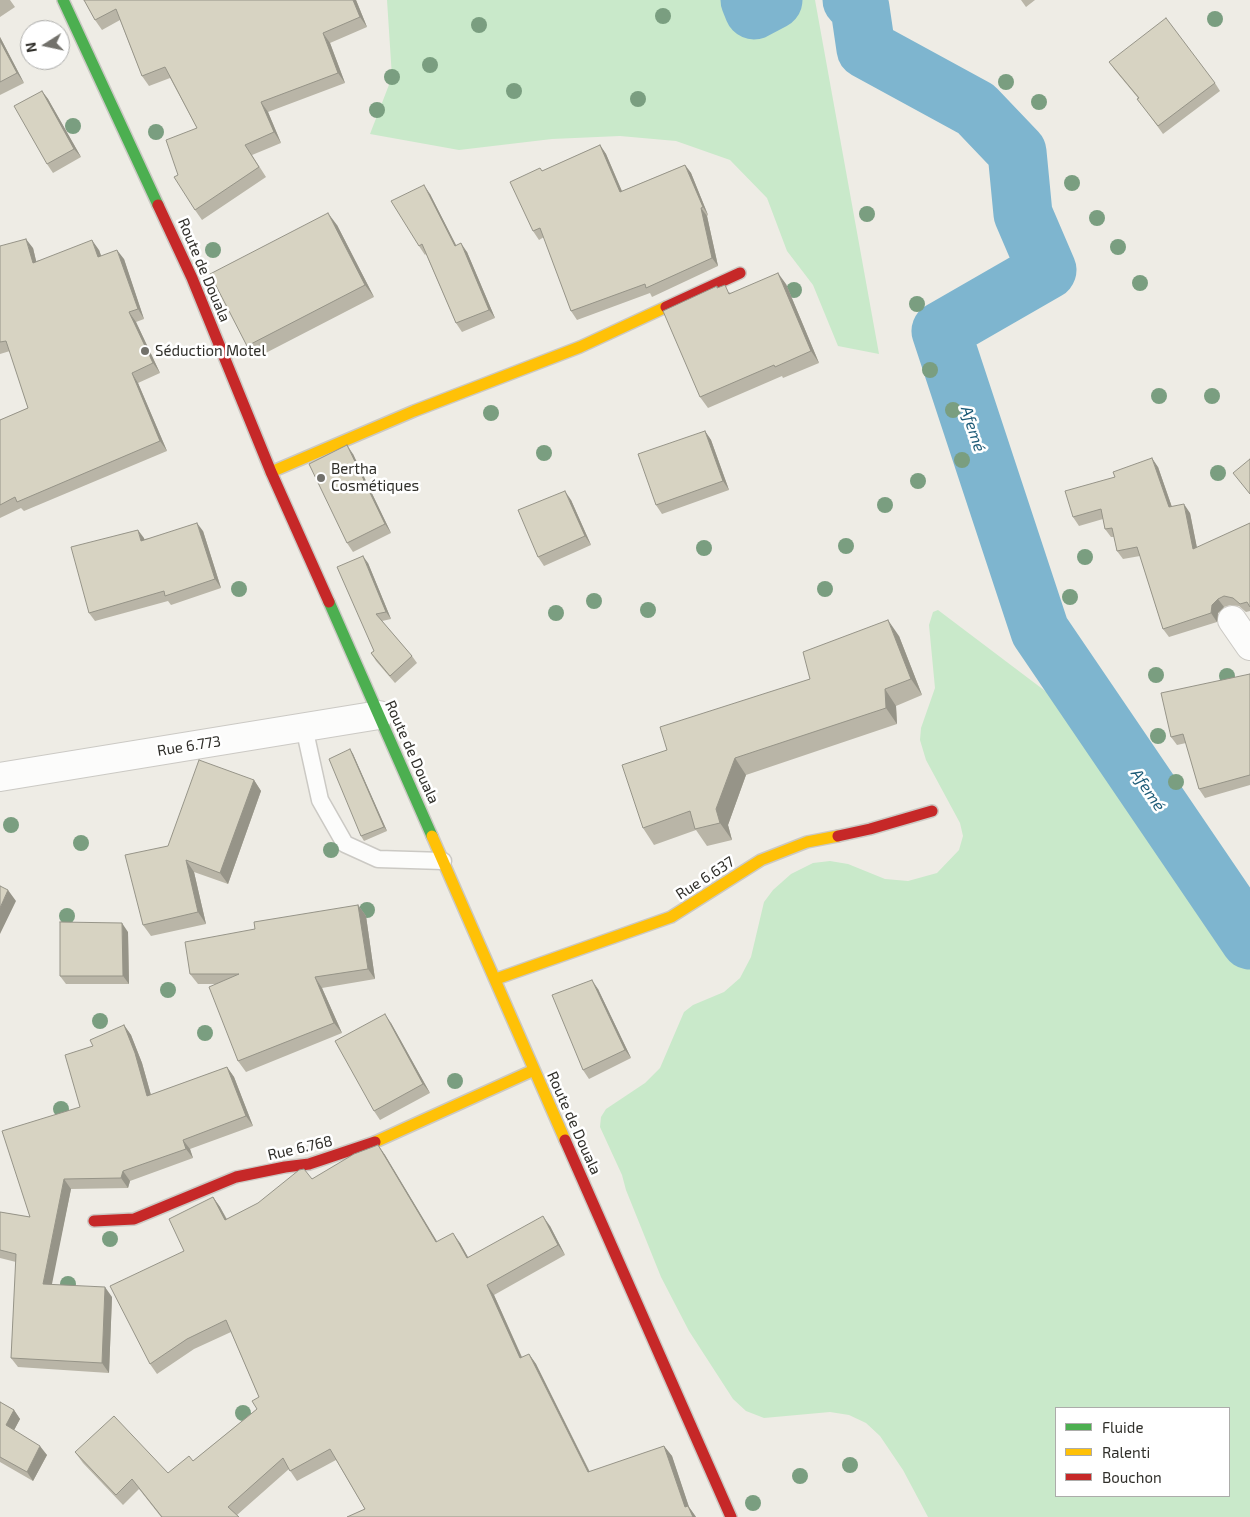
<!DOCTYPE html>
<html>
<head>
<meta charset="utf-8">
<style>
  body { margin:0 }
  #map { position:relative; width:1250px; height:1517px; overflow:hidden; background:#eeece5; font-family:"Exo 2",sans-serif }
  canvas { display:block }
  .legend { position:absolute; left:1055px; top:1407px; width:175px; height:90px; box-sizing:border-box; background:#fff; border:1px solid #acacaa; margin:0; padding:6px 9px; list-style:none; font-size:15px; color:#302f2a }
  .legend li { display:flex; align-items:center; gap:10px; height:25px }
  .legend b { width:25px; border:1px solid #acacaa }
  .north { position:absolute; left:20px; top:20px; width:50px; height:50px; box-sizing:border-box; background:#fff; border:1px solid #acacaa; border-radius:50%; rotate:260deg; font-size:14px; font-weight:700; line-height:20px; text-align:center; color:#302f2a }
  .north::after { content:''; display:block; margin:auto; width:18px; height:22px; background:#72716b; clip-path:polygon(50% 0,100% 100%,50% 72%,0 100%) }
</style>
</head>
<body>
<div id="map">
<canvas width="1250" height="1517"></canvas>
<ul class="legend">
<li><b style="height:6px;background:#4caf50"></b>Fluide</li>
<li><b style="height:6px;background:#ffc107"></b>Ralenti</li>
<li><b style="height:6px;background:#c62828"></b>Bouchon</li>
</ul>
<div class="north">N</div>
</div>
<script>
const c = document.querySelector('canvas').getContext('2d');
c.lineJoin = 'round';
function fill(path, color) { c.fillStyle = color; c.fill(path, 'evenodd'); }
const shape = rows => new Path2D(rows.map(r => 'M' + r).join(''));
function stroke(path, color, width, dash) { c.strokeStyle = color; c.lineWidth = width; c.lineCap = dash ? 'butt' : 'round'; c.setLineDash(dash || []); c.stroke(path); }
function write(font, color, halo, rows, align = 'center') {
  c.font = font + ' "Exo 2",sans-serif'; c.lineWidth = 5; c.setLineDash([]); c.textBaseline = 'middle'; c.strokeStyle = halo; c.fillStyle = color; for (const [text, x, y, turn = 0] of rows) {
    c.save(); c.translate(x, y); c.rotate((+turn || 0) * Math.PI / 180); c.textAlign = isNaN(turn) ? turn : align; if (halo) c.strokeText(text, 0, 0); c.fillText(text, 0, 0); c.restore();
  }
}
fill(shape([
  [387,0,815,0,879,354,838,346,813,285,787,251,767,198,730,160,676,141,620,136,552,139,459,150,370,134,392,77],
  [938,610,1073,712,1250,906,1250,1517,928,1517,903,1470,880,1436,866,1423,849,1415,830,1412,764,1418,746,1411,733,1399,689,1331,661,1277,626,1190,622,1175,600,1127,601,1117,606,1109,645,1083,660,1068,684,1012,693,1005,724,992,740,978,751,957,764,902,773,890,791,874,813,863,830,861,848,864,885,879,908,881,937,873,959,850,963,836,960,823,926,760,920,740,921,728,935,688,929,625,933,612],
  [1056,1408,1229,1408,1229,1496,1056,1496]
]), '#c9e9ca');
stroke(shape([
  [750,0,754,10,773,0],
  [852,0,860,8,866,49,976,109,1017,152,1023,214,1047,270,941,331,1040,631,1250,940]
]), '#7eb5cf', 59);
const lane = shape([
  [304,727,320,800,345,844,378,859,443,861]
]);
const street = shape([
  [1232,620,1250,646],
  [0,777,379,715]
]);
const fast = shape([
  [63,0,158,205],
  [329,602,432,836]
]);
const slow = shape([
  [271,472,414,411,580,347,666,307],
  [432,836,565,1140],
  [496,979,671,917,761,860,807,842,838,836],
  [375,1142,534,1070]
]);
const jam = shape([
  [158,205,192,278,271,472,329,602],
  [666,307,740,273],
  [838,836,870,829,932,811],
  [565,1140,731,1517],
  [94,1221,134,1219,236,1177,285,1167,309,1164,375,1142]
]);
stroke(lane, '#cbc9c4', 19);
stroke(street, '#cbc9c4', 30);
stroke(fast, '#cbc9c4', 14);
stroke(slow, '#cbc9c4', 14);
stroke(jam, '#cbc9c4', 14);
stroke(lane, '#fcfcfb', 16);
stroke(street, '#fcfcfb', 28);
stroke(fast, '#4caf50', 11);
stroke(slow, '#ffc107', 11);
stroke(jam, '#c62828', 11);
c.fillStyle = '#7a9e80';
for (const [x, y] of [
  [663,16],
  [1215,19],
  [479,25],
  [430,65],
  [392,77],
  [1006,82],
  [514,91],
  [638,99],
  [1039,102],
  [377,110],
  [73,126],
  [156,132],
  [1072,183],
  [867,214],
  [1097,218],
  [1118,247],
  [213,250],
  [1140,283],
  [794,290],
  [917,304],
  [930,370],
  [1159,396],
  [1212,396],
  [953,410],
  [491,413],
  [544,453],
  [962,460],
  [1218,473],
  [918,481],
  [885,505],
  [846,546],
  [704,548],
  [1085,557],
  [239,589],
  [825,589],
  [1070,597],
  [594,601],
  [648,610],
  [556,613],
  [1156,675],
  [1227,676],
  [1158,736],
  [1176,782],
  [11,825],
  [81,843],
  [331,850],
  [367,910],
  [67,916],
  [168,990],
  [100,1021],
  [205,1033],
  [455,1081],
  [61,1109],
  [110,1239],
  [68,1284],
  [243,1413],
  [850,1465],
  [800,1476],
  [753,1503]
]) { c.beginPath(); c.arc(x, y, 8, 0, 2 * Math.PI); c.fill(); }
fill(shape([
  [0,0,10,0,15,7,0,17],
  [84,0,356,0,367,27,330,43,345,83,268,112,281,143,252,155,266,177,202,220,195,210,178,175,197,128,170,78,149,86,142,76,120,20,102,30,95,20],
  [1021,0,1035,0,1026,7],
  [0,37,24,83,0,95],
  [1109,62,1215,83,1220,91,1163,134,1143,106,1138,98,1114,69],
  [42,91,48,99,81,157,53,173,47,164],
  [600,145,606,154,622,191,685,165,691,173,708,215,707,216,718,266,652,297,650,293,577,320,571,311,544,237,539,240,533,231,540,168,542,171],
  [430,194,456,245,467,252,495,318,462,332,456,323,426,254,425,255,419,246],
  [337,225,374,297,256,358,247,346],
  [0,246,33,248,36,261,99,250,101,256,124,259,144,319,136,322,160,373,138,383,167,451,24,511,21,508,0,518,0,420,28,408,10,351,0,354],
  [786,284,819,363,783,378,782,376,708,408,700,397,717,286,718,288,731,293],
  [705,431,711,440,729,490,662,514,656,505],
  [353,454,391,533,353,552,347,543],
  [1158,467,1172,507,1190,513,1197,548,1250,523,1250,611,1246,612,1239,606,1230,605,1224,607,1218,613,1217,622,1169,637,1163,629,1140,556,1123,559,1117,551,1114,537,1111,537,1105,529,1103,519,1079,526,1073,517,1115,477],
  [571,500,591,545,544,566,538,557],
  [203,531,221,588,171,605,168,601,95,621,89,613,144,538,144,539],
  [368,563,391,619,382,621,412,656,417,663,395,683,376,661,371,653,374,651],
  [899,636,922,695,896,706,897,724,746,775,728,825,732,840,707,846,696,830,654,845,643,828,667,750,810,679],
  [1250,674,1250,785,1205,798,1199,789,1186,743,1177,745,1171,737],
  [350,749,353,754,387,831,364,841,361,836],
  [254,780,261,791,228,884,194,872,206,924,151,936,143,925,168,846],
  [358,905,366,916,375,979,322,988,342,1033,246,1072,238,1061,215,984,198,984,190,974,255,929],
  [128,932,129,984,66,984,60,976],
  [598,989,631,1058,589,1079,583,1070],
  [391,1023,430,1093,380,1120,374,1111],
  [124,1025,131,1035,142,1063,151,1095,227,1067,234,1077,253,1126,190,1149,193,1158,130,1181,128,1188,71,1189,51,1284,112,1297,109,1373,18,1367,11,1358,16,1262,0,1258,0,1212,30,1217,80,1107,93,1046],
  [378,1145,385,1155,437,1242,460,1243,468,1257,550,1226,565,1255,494,1295,522,1357,529,1354,536,1364,590,1472,664,1446,672,1456,689,1507,696,1517,347,1517,365,1509,336,1460,297,1481,289,1469,237,1515,239,1517,161,1517,139,1489,123,1505,83,1463,75,1452,168,1473,193,1461,257,1409,259,1397,231,1332,194,1349,157,1374,150,1364,184,1251,213,1197,220,1207,227,1219,312,1179],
  [0,1402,14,1410,20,1419,14,1430,47,1455,33,1481,0,1462]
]), '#b9b5a7');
fill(shape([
  [353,0,356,0,367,27,360,17],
  [323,33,330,43,345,83,338,73],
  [0,37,24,83,17,73,0,41],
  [42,91,48,99,81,157,74,149],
  [261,102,268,112,281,143,274,132],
  [600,145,606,154,626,201,620,192],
  [685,165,691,173,708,215,703,207],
  [424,185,430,194,461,255,455,246],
  [701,208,707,216,718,266,712,258],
  [328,213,337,225,374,297,365,285],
  [26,239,33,248,39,273,33,263],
  [92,240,99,250,105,266,98,257],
  [461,243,467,252,495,318,489,310],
  [117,250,124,259,144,319,138,309],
  [778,273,786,284,819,363,811,351],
  [129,312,136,322,160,373,153,363],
  [132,373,138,383,167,451,160,441],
  [705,431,711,440,729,490,723,481],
  [347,445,353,454,391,533,385,524],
  [1152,458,1158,467,1175,516,1169,507],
  [565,491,571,500,591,545,585,536],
  [1184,504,1190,513,1199,558,1193,549],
  [197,523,203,531,221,588,215,579],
  [138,530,144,538,147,549,141,541],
  [363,556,368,563,391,619,386,612],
  [1218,599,1224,607,1218,613,1217,622,1211,613,1212,605],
  [888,620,899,636,922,695,911,679],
  [885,689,896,706,897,724,886,708],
  [350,749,353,754,387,831,384,827],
  [735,758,746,775,728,825,732,840,720,823,716,809],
  [254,780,261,791,228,884,220,873],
  [186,860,194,872,206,924,198,912],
  [8,890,16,901,0,934,0,908],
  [358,905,366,916,375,979,368,969],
  [122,923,128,932,129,984,123,976],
  [315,977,322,988,342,1033,334,1023],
  [592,980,598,989,631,1058,625,1050],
  [385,1014,391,1023,430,1093,423,1084],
  [124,1025,131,1035,142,1063,154,1106,147,1096],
  [227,1067,234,1077,253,1126,246,1116],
  [183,1140,190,1149,193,1158,186,1149],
  [378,1145,385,1155,444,1253,436,1242],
  [123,1171,130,1181,128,1188,121,1178],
  [64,1179,71,1189,50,1294,43,1284],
  [213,1197,220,1207,232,1230,225,1220],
  [543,1216,550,1226,565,1255,558,1245],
  [453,1233,460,1243,474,1268,467,1258],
  [487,1285,494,1295,527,1369,520,1358],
  [105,1287,112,1297,109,1373,102,1363],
  [529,1354,536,1364,595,1483,588,1472],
  [14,1410,20,1419,12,1434,6,1425],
  [40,1446,47,1455,33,1481,27,1472],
  [664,1446,672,1456,689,1507,696,1517,693,1517,685,1507]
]), '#969488');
const building = shape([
  [84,0,353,0,360,17,323,33,338,73,261,102,274,132,245,145,259,167,195,210,174,177,178,175,166,140,197,128,165,67,142,76,116,9,95,20,84,0],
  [1166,18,1215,83,1158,126,1137,99,1139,98,1109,62,1166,18],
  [0,41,17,73,0,82,0,41],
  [42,91,74,149,47,164,14,106,42,91],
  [600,145,620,192,685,165,703,207,701,208,712,258,646,288,645,284,571,311,540,228,533,231,510,182,540,168,542,171,600,145],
  [424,185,455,246,461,243,489,310,456,323,422,244,419,246,391,201,424,185],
  [328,213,365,285,247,346,210,274,328,213],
  [26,239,33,263,92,240,98,257,117,250,138,309,129,312,153,363,132,373,160,441,17,502,15,497,0,505,0,420,28,408,6,341,0,342,0,246,26,239],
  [778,273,811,351,775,367,774,365,700,397,663,311,717,286,717,288,725,285,729,294,778,273],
  [705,431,723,481,656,505,638,454,705,431],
  [347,445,385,524,347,543,309,464,347,445],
  [1152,458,1169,507,1184,504,1193,549,1250,523,1250,607,1247,602,1240,604,1233,598,1224,596,1218,599,1212,605,1211,613,1163,629,1137,547,1117,551,1112,528,1105,529,1101,509,1073,517,1065,491,1115,477,1113,472,1152,458],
  [1250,459,1250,494,1233,473,1250,459],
  [565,491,585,536,538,557,518,510,565,491],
  [197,523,215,579,165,596,164,591,89,613,71,547,138,530,141,541,197,523],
  [363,556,386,612,376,614,412,656,390,676,371,653,374,651,337,567,363,556],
  [888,620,911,679,885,689,886,708,735,758,716,809,720,823,695,829,690,811,643,828,622,765,667,750,660,727,810,679,803,652,888,620],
  [1250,674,1250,775,1199,789,1183,734,1171,737,1161,693,1250,674],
  [350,749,384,827,361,836,329,759,350,749],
  [199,760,254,780,220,873,186,860,198,912,143,925,125,855,168,846,199,760],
  [0,886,8,890,0,908,0,886],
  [358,905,368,969,315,977,334,1023,238,1061,209,987,239,974,190,974,185,942,255,929,254,922,358,905],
  [60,922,122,923,123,976,60,976,60,922],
  [592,980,625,1050,583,1070,552,995,592,980],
  [385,1014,423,1084,374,1111,335,1041,385,1014],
  [124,1025,135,1053,147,1096,227,1067,246,1116,183,1140,186,1149,123,1171,121,1178,64,1179,43,1284,105,1287,102,1363,11,1358,16,1254,0,1250,0,1212,30,1217,2,1131,80,1107,65,1055,93,1046,90,1040,124,1025],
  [378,1145,436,1242,453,1233,467,1258,543,1216,558,1245,487,1285,520,1358,529,1354,588,1472,664,1446,685,1507,688,1506,693,1517,347,1517,365,1509,330,1449,290,1471,283,1458,228,1507,239,1517,162,1517,132,1479,116,1495,75,1452,114,1416,168,1473,189,1456,193,1461,257,1409,252,1401,259,1397,226,1320,187,1339,150,1364,110,1286,184,1251,169,1219,213,1197,225,1220,258,1203,299,1170,304,1169,312,1179,354,1154,378,1145],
  [0,1402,14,1410,6,1425,40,1446,27,1472,0,1457,0,1402]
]);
fill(building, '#d7d3c2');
stroke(building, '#969488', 1);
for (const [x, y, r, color] of [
  [145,351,5,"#72716b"],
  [321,478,5,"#72716b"]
]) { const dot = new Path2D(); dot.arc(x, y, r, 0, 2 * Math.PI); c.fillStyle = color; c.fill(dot); stroke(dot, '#fff', 2); }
write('15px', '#302f2a', '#fff', [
  ["Route de Douala",204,270,67],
  ["Rue 6.773",189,746,-9],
  ["Route de Douala",412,752,66],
  ["Rue 6.637",705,878,-33],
  ["Route de Douala",574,1123,66],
  ["Rue 6.768",300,1148,-13]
]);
write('15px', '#302f2a', '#fff', [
  ["Séduction Motel",155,351],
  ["Bertha",331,469],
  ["Cosmétiques",331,486]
], 'left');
write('italic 16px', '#1d5b77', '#fff', [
  ["Afemé",973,429,72],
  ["Afemé",1148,790,56]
]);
</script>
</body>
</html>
